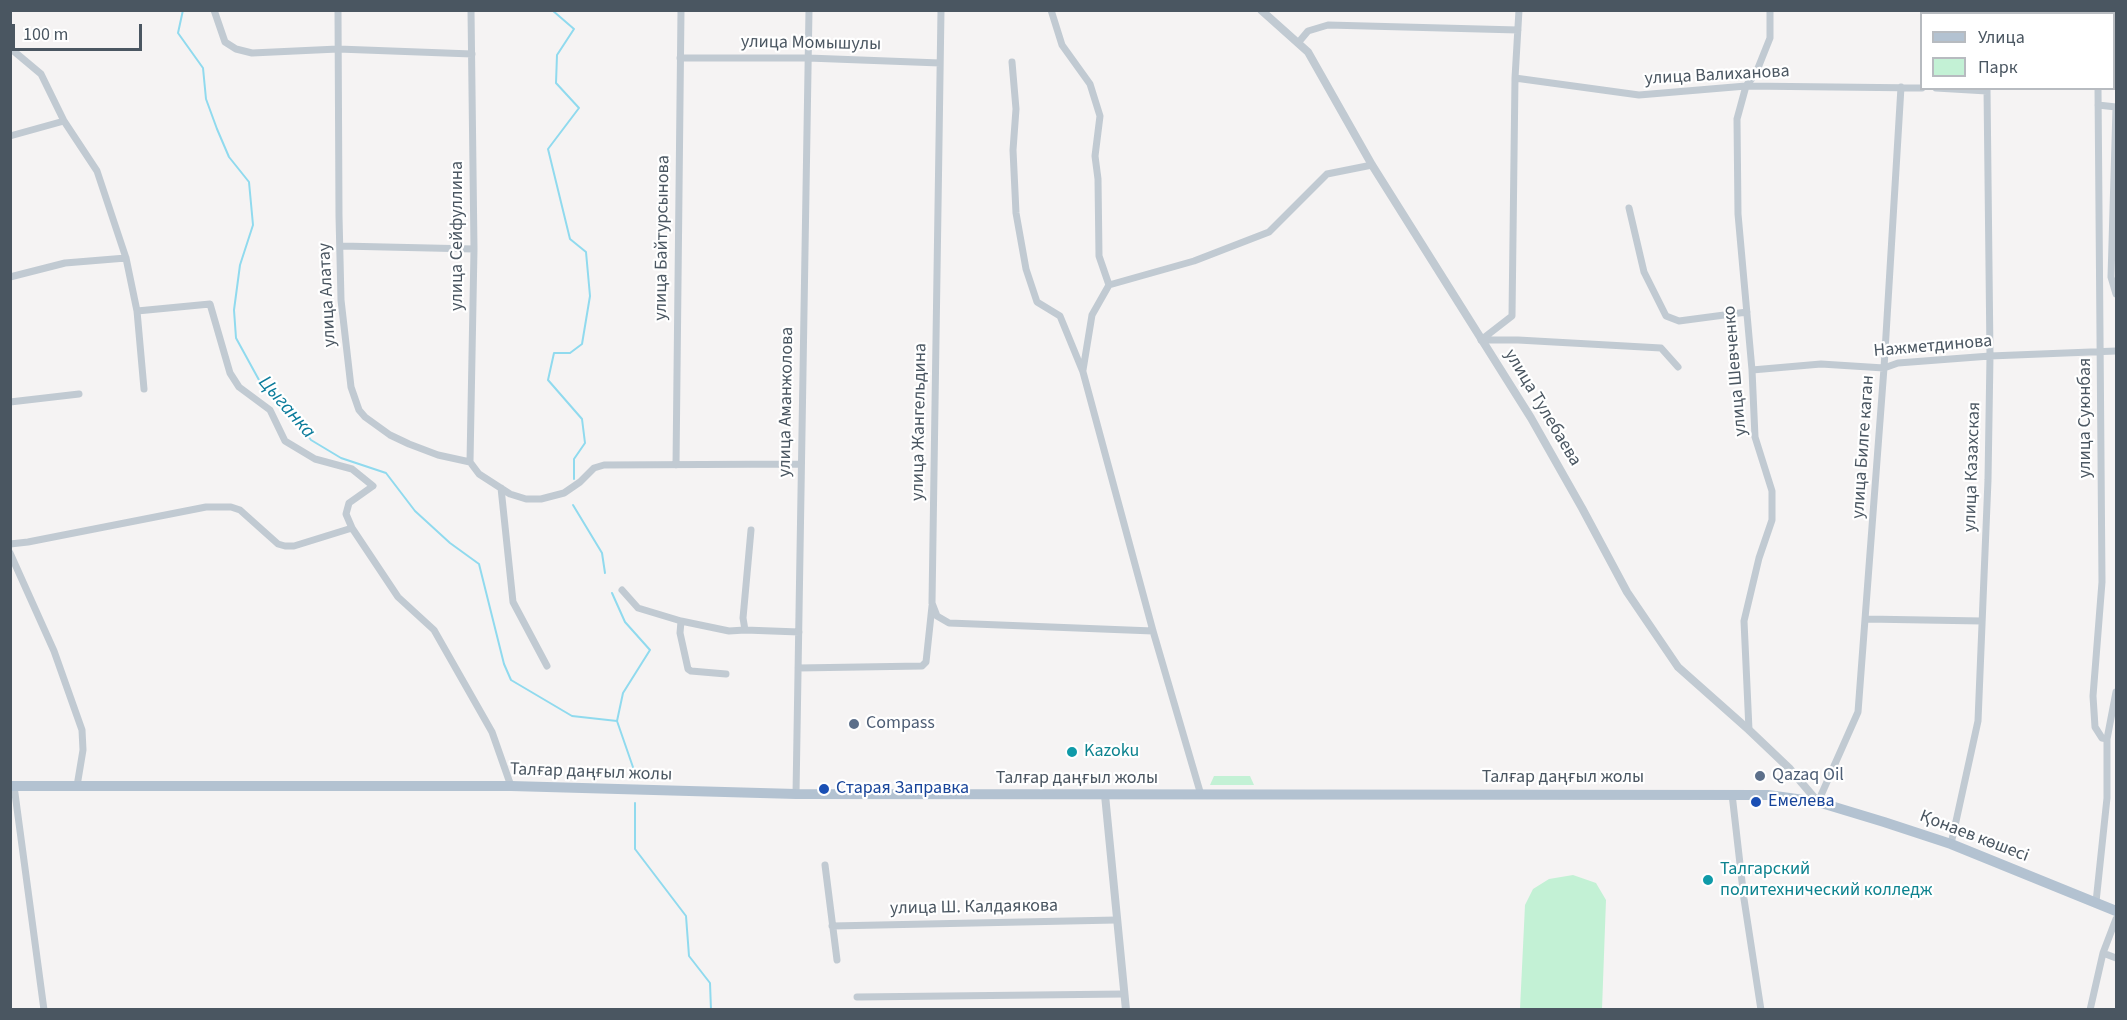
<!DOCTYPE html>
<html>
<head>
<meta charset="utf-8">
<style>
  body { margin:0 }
  #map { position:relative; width:2127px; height:1020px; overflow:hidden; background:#f5f3f3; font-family:"Source Sans 3",sans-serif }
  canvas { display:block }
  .frame { position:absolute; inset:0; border:12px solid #4a5661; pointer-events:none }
  .legend { position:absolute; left:1920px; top:12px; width:195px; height:78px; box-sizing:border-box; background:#fff; border:2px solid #b7bbc0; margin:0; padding:8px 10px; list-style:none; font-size:18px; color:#4a5661 }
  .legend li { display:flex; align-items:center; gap:12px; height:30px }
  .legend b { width:30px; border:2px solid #b7bbc0 }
  .scale { position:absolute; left:12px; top:24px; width:130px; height:27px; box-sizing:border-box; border:3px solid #4a5661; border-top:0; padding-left:8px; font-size:18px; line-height:21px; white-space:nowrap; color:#4a5661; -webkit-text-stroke:4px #fff; paint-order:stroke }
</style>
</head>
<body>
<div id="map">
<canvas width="2127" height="1020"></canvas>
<div class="frame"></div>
<ul class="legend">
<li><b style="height:8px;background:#b3c2d1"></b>Улица</li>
<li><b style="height:16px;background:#c3f1d5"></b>Парк</li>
</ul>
<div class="scale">100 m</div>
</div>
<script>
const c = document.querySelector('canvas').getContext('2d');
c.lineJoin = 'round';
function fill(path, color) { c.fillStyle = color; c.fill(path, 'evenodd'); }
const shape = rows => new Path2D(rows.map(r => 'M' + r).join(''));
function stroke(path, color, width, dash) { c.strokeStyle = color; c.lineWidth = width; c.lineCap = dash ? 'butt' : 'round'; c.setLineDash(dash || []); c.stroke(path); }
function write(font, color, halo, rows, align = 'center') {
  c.font = font + ' "Source Sans 3",sans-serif'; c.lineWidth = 4.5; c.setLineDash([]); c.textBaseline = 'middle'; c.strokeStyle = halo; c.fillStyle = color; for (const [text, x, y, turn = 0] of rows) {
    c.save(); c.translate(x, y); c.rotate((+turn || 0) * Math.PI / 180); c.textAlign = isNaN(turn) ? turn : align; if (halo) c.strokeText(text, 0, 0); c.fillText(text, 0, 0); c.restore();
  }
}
fill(shape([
  [1214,776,1250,776,1254,785,1210,785],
  [1573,875,1596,883,1606,900,1602,1009,1520,1009,1525,905,1533,889,1549,879]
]), '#c3f1d5');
stroke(shape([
  [183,10,178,33,203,68,206,99,217,129,229,157,249,182,253,225,240,265,234,310,236,338,259,380,285,406,311,440,341,458,386,473,415,511,450,543,479,564,504,664,511,680,572,716,617,721,635,773],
  [552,10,574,29,557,55,556,83,579,108,548,149,570,239,586,252,590,296,582,344,570,353,554,353,548,380,582,419,585,443,574,459,574,479],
  [573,505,602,553,605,573],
  [612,593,625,622,650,650,623,693,617,721],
  [635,803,635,849,686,916,689,956,710,983,711,1010]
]), '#90daee', 2);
stroke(shape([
  [214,10,225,42,236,49,252,53,338,49,472,54],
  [338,10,339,216,341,300,351,387,359,410,365,417,390,435,409,444,438,455,470,462,479,474,510,494,526,499,541,499,564,493,580,482,594,468,604,465,801,464],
  [941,10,932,603,937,616,949,623,1153,631],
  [1051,10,1062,45,1090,84,1100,116,1095,156,1098,179,1099,256,1109,285,1194,261,1269,232,1327,174,1372,165],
  [1989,14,1989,10],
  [2099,14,2099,10],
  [1298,43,1308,31,1328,25,1518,30],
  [10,48,41,74,64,121,97,171,126,258,137,311,144,389],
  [680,58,808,58,940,63],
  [1012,62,1016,109,1013,150,1016,213,1026,269,1037,302,1060,316,1083,372,1153,631,1201,795],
  [1515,78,1639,95,1746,86,1922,88],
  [1936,88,1987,91],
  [2098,88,2102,582,2093,696,2095,727,2102,738,2107,739],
  [2098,105,2116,107],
  [2116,108,2111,277,2116,294],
  [10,136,64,121],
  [1629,208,1644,272,1666,316,1679,321,1747,312],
  [341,246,474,249],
  [10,277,65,263,126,258],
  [137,311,210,304,230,373,239,387,270,410,285,441,315,459,352,469,373,486,349,503,346,514,352,528],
  [1481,340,1512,316,1515,78,1519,10],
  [1481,340,1518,340,1661,348,1678,367],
  [1083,370,1092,315,1109,285],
  [1752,370,1821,364,1884,368,1898,363,1990,356,2116,351],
  [10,402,79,394],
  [470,462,474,249,471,10],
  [676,465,681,10],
  [501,488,513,602,547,666],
  [751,530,743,618,745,630,799,632],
  [10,544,28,542,206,507,231,507,240,510,278,544,285,546,294,546,352,528,398,597,434,630,492,732,511,786],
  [10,553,54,651,82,730,83,750,77,786],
  [622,590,638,608,681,621],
  [1866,619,1982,621],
  [798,668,922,666,926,662,932,606],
  [726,674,691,671,688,669,680,633,681,621,729,631,745,630],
  [1749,730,1744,621,1759,558,1772,520,1772,491,1755,437,1752,370,1738,214,1737,119,1746,86,1756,73,1770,38,1770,10],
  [14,786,44,1010],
  [796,794,809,10],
  [1732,794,1744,899,1761,1010],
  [1818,802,1858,712,1884,368,1901,87],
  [1951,844,1978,721,1988,480,1990,356,1987,88],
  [825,865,837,960],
  [2096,902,2107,798,2107,739,2116,692],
  [832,926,1116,920],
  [2103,953,2116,958],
  [857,997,1124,994],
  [2090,1010,2103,953,2116,919]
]), '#c1cad2', 7);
stroke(shape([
  [1261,10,1308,52,1372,165,1531,418,1582,508,1627,592,1678,667,1749,730,1790,769,1818,802],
  [1105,795,1126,1010]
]), '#c1cad2', 8);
stroke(shape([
  [10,786,511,786,796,794,1768,795,1818,802,1884,822,1951,844,2116,911]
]), '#b3c2d1', 10);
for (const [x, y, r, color] of [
  [854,724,6,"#5c6f8a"],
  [1072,752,6,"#0f9aa8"],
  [1760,776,6,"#5c6f8a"],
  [824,789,6,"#1a4fb4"],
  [1756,802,6,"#1a4fb4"],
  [1708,880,6,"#0f9aa8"]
]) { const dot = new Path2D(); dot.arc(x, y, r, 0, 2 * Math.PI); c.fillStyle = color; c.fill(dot); stroke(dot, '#fff', 2); }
write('18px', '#4a5661', '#fff', [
  ["улица Момышулы",811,44,1],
  ["улица Валиханова",1717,76,-3],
  ["улица Сейфуллина",458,236,-90],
  ["улица Байтурсынова",663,238,-89],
  ["улица Алатау",328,295,-93],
  ["Нажметдинова",1933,347,-5],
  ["улица Шевченко",1736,371,-95],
  ["улица Аманжолова",787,402,-89],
  ["улица Тулебаева",1542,408,59],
  ["улица Суюнбая",2086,418,-90],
  ["улица Жангельдина",920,422,-89],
  ["улица Билге каган",1864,447,-86],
  ["улица Казахская",1973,467,-88],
  ["Талғар даңғыл жолы",591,773,2],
  ["Талғар даңғыл жолы",1563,778],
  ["Талғар даңғыл жолы",1077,779],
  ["Қонаев көшесі",1974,837,21],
  ["улица Ш. Калдаякова",974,908,-1]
]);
write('18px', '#4e5e75', '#fff', [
  ["Compass",866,724],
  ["Qazaq Oil",1772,776]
], 'left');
write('18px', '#0d838f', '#fff', [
  ["Kazoku",1084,752],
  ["Талгарский",1720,870],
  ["политехнический колледж",1720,891]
], 'left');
write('18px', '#164399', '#fff', [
  ["Старая Заправка",836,789],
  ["Емелева",1768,802]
], 'left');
write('italic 20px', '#0c7c9b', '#fff', [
  ["Цыганка",286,408,49]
]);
</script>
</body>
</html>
